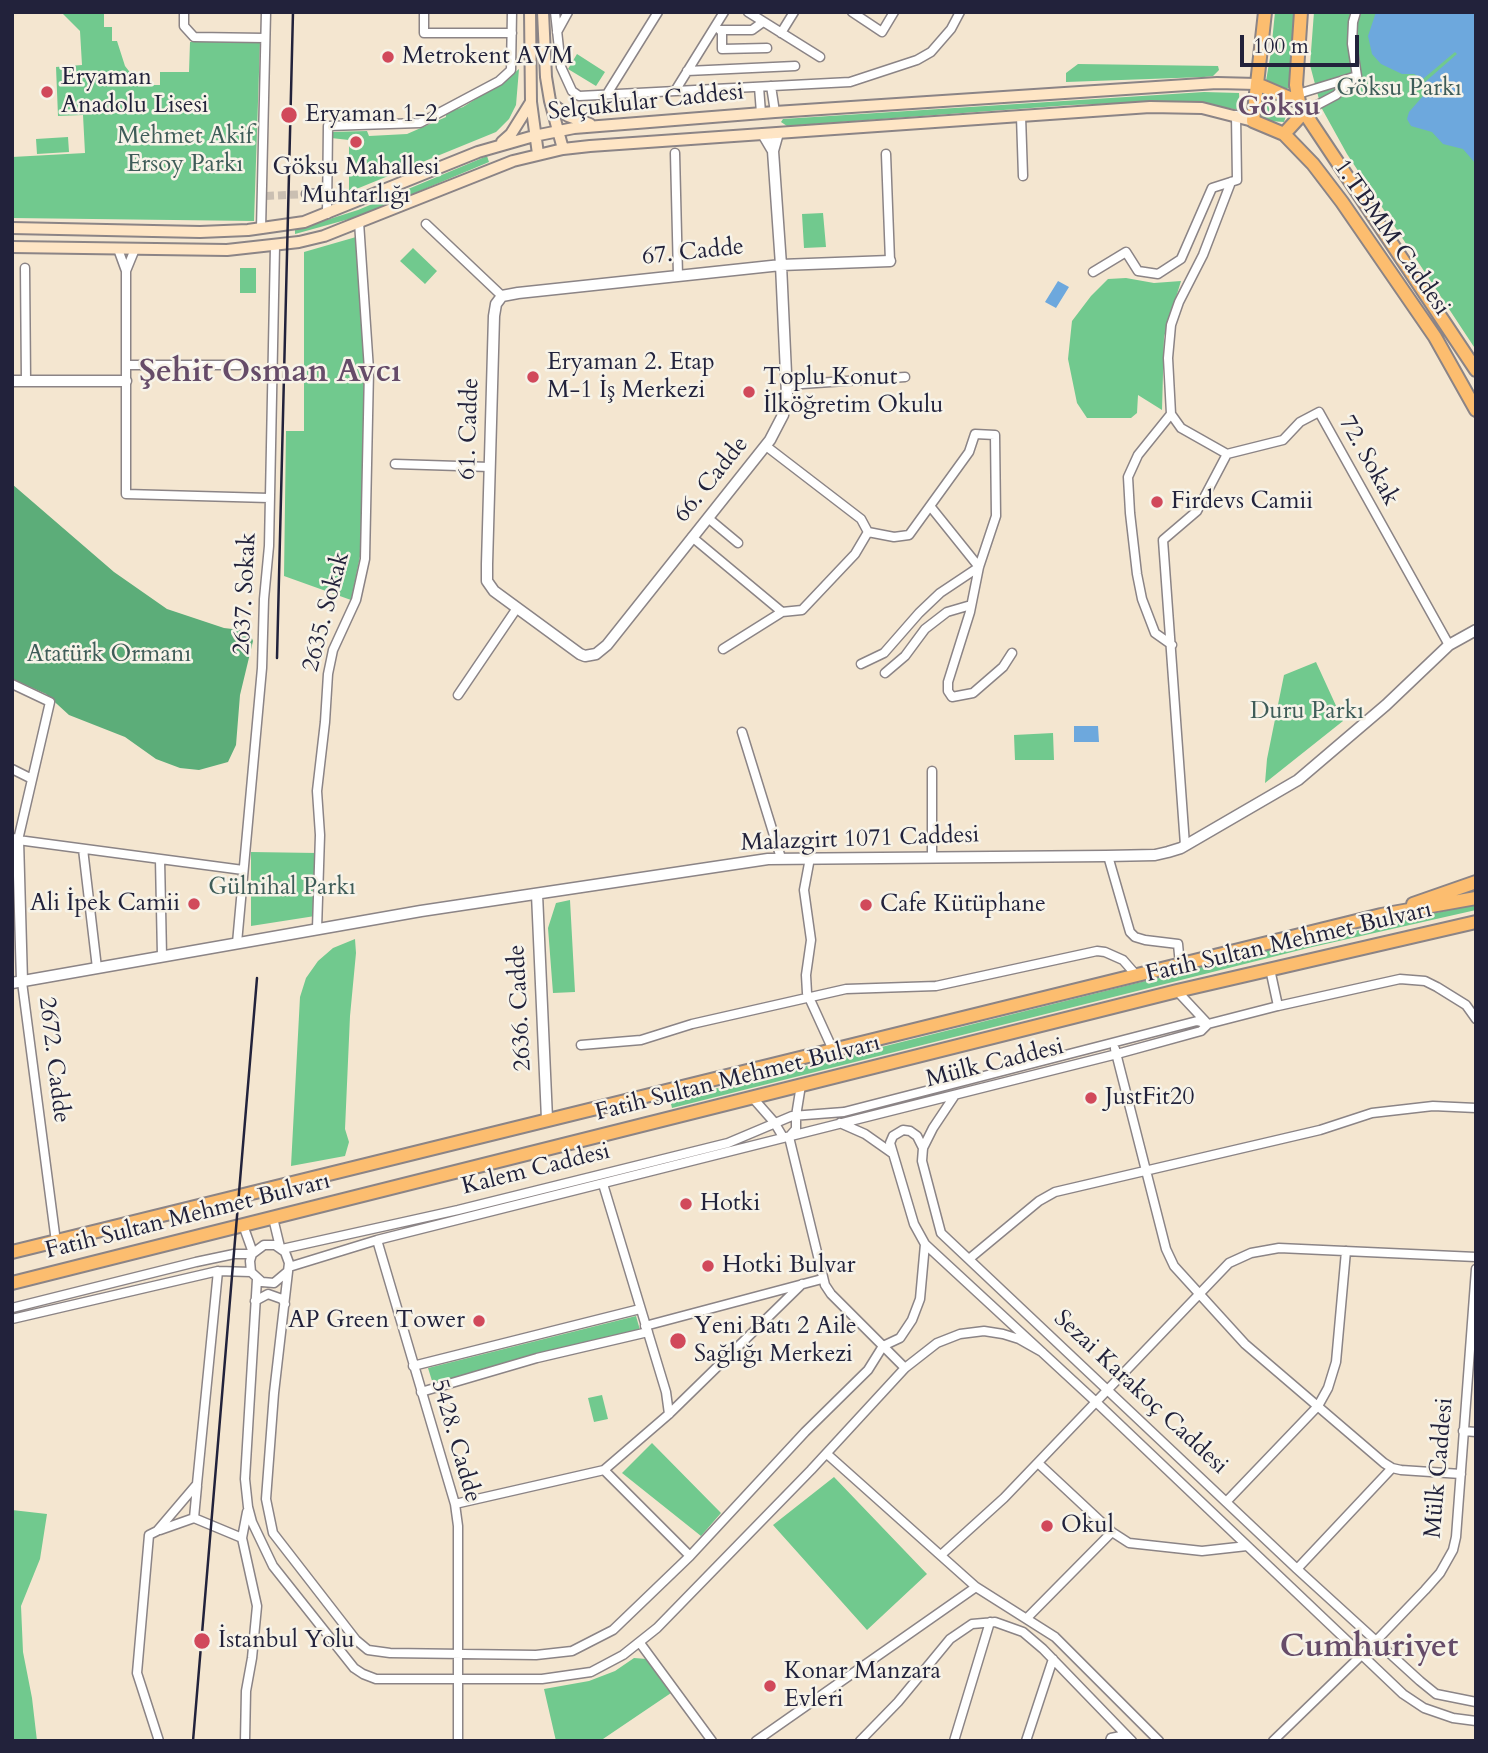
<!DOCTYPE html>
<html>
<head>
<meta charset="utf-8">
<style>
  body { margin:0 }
  #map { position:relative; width:1488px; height:1753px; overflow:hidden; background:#f4e6d0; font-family:Cardo,serif }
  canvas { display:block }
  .frame { position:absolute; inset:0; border:14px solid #22223b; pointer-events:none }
  .scale { position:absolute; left:1240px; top:35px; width:119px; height:32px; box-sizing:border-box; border:4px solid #22223b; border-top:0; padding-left:9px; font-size:21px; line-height:24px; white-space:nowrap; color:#22223b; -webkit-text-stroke:5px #f7f3e8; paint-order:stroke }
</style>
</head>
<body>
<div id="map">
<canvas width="1488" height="1753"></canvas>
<div class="frame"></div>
<div class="scale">100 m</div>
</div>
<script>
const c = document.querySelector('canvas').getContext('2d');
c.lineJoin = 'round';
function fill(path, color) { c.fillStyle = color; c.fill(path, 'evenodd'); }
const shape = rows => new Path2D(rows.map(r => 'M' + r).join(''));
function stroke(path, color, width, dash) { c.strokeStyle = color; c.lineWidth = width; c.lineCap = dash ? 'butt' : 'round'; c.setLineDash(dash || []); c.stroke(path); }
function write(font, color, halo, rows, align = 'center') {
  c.font = font + ' Cardo,serif'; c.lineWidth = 5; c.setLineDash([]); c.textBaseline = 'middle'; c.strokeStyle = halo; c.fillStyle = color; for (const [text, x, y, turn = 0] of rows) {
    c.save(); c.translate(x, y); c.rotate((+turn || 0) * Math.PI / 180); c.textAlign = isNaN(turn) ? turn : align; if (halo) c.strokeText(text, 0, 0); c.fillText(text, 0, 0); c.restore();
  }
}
fill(shape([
  [61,12,104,12,104,27,112,27,112,41,117,41,125,66,132,75,150,85,160,85,160,72,189,72,190,42,260,42,254,221,12,218,12,157,85,153,83,115,58,116,56,67,82,65,80,31],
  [1275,12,1296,12,1289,88,1286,89,1266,81,1271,52],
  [1314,12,1476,12,1476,350,1347,154,1321,107,1310,65],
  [577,54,605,72,596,86,568,69],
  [1078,64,1218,66,1219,70,1213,76,1204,77,1066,82,1066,73],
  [519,69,516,105,509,119,496,132,349,192,349,140,331,138,331,132,367,131,369,136,407,134,446,117,446,113,463,107,506,80],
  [1204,92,1239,93,1240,110,1187,102,1150,102,1071,105,787,126,781,122,783,119],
  [1263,99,1287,113,1284,122,1269,121,1261,115,1258,109,1260,101],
  [68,137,69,152,37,154,36,139],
  [487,156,489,162,360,216,295,234,295,230,358,210],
  [823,213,826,247,804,248,802,214],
  [356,237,364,365,362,547,351,600,284,576,286,431,304,431,304,252],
  [413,248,437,271,425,284,400,261],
  [240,268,256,268,256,293,240,293],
  [1126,278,1154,283,1181,281,1164,337,1162,410,1138,395,1137,413,1131,418,1087,418,1077,403,1068,359,1072,321,1091,296,1108,279],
  [1316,662,1343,721,1265,783,1267,759,1284,675],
  [1053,733,1054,760,1015,760,1014,735],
  [251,852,317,853,315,916,251,926],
  [570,900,575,992,553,993,548,928,556,903],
  [1476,904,1476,910,1308,948,672,1108,670,1100,1257,953],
  [355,939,356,953,350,1016,345,1129,349,1142,345,1156,291,1166,300,997,306,978,318,961,333,948],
  [636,1316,640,1330,433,1384,428,1368],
  [602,1395,608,1419,594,1422,588,1398],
  [652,1443,721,1513,701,1536,622,1473],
  [834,1477,927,1574,867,1630,773,1525],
  [12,1510,47,1514,40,1559,21,1606,23,1652,32,1698,37,1741,12,1741],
  [634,1658,647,1659,671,1693,600,1741,556,1741,544,1689,589,1681,615,1671]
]), '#71c98e');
fill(shape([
  [12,484,114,572,167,609,224,628,249,631,253,641,240,695,236,745,228,762,199,770,180,768,156,759,125,737,69,715,46,694,12,679]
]), '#5cad79');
fill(shape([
  [1376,12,1476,12,1476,164,1463,149,1443,144,1432,132,1411,126,1407,119,1409,112,1423,96,1425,82,1457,54,1455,52,1423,79,1414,74,1402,74,1381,64,1372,54,1368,36],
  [1058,281,1069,287,1056,308,1045,302],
  [1074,726,1098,726,1099,742,1074,742]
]), '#6da8dd');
stroke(shape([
  [266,196,306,194]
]), '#cabfb2', 8, [8, 4]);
const minor = shape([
  [184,12,184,26,194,37,265,38],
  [424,12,424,33,512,33],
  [555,12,561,67,572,91,579,96,850,82,917,60,931,52,951,29,960,12],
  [748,12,820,57],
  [852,12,882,32,894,12],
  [1356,12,1353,22,1352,44,1357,76],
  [720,30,752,30,763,22],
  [722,31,722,49,767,48],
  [557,32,568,12],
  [781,33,794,12],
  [687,71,795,66],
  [771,86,775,112],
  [759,87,761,113],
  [675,91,724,12],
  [607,94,658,12],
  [1298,94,1357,76],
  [1304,112,1336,95,1357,76],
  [1021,116,1023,176],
  [675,153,678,276],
  [886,154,890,261],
  [306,194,327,193],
  [327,214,328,126,420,123,499,81,511,70,512,12],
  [426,224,502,296],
  [261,229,266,12],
  [118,249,126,271,135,249],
  [25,268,26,381],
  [126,271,126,494,269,498],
  [1093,272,1126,252,1138,271,1158,274,1181,259,1212,188,1237,180,1236,115],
  [126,365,239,365],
  [787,385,905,377],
  [1171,414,1181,428,1227,454,1283,440,1300,422,1319,412,1449,645],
  [1171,414,1138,455,1128,477,1130,513,1137,574,1142,599,1155,633,1172,645],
  [1171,414,1168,358,1171,325,1179,302,1203,255,1231,182],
  [395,464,490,467],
  [708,518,738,543],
  [868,532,894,537,909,535,969,452,975,434,995,435,996,516,979,567,970,612,948,682,948,691,952,697,973,693,1003,667,1012,653],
  [692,537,782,612],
  [723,649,782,612,802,610,855,554,868,532,861,519,766,446],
  [861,664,884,653,919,613,940,593,979,567,930,506],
  [885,673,905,656,925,629,947,612,971,605],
  [12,684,50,702,18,840,243,870],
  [458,695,517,608],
  [742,732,781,858],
  [12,769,32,779],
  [932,771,932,857],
  [1185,845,1163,540,1197,511,1227,454],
  [83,849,97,968],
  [1108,856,1130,932,1135,937,1145,940,1178,944,1180,965],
  [810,858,804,890,811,940,806,975,807,993,833,1050],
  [160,859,162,956],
  [317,929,320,835,317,791,325,722,328,674,333,650,356,600,365,559,369,370,359,222],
  [237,943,262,668,264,599,269,546,275,246],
  [1270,969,1278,1006],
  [22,982,56,1242],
  [1177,991,1206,1022],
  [581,1045,641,1040,692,1024,846,989,936,986,1097,951,1105,952,1123,960,1137,976],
  [1115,1049,1166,1249,1174,1266,1245,1344,1384,1463,1392,1468,1401,1470,1461,1474],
  [955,1095,933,1128,923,1148,922,1161,941,1233,1297,1569,1420,1681,1436,1694,1476,1702],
  [752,1097,774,1122,783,1137,789,1137],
  [840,1123,865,1134,892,1153],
  [789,1137,825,1285,831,1294,905,1368],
  [789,1137,796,1129,796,1116,801,1085],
  [923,1148,917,1136,910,1131,903,1130,893,1136,890,1143,914,1224,925,1244,1096,1402,1403,1694,1424,1708,1453,1718,1476,1721],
  [603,1184,666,1392,669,1414],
  [273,1218,280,1247],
  [243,1225,253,1253],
  [377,1240,455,1504,458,1526,458,1741],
  [282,1249,458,1210,728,1143,792,1116,844,1112,1197,1021,1208,1024],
  [969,1259,1039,1201,1055,1192,1320,1130,1372,1113,1433,1106,1476,1108],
  [289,1267,377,1240,1117,1054,1201,1031,1208,1024,1278,1006,1400,979,1425,981,1437,987,1466,1005,1476,1019],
  [287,1272,274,1283,262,1282,251,1272,250,1261,252,1254,264,1245,275,1245,285,1252,289,1263,274,1393,266,1499,273,1533,356,1640,368,1650,390,1653,536,1655,572,1651,613,1630,690,1556,805,1432,868,1370,883,1346,900,1338,912,1320,920,1299,925,1244],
  [257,1279,245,1479,248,1507,252,1522,273,1566,354,1668,363,1674,376,1679,542,1679,591,1672,623,1655,657,1628,811,1470,905,1368,937,1343,960,1334,984,1331,1003,1334,1019,1339,1042,1352],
  [255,1301,268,1294,282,1299,285,1304],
  [12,1308,196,1262,234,1254,252,1254],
  [12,1319,218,1271,251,1272],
  [645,1326,822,1279],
  [413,1366,640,1309],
  [421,1392,537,1358,648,1332],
  [1463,1431,1476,1432],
  [827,1454,976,1587,1055,1637,1159,1741],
  [1038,1463,1112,1532,1129,1543,1202,1551,1247,1546],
  [604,1470,690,1556],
  [197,1486,194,1518,242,1538],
  [1227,1501,1318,1406,1328,1388,1336,1362,1346,1251],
  [455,1504,604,1470,669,1414,802,1284],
  [160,1530,194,1518],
  [941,1555,1004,1498,1229,1263,1251,1253,1279,1248,1476,1257],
  [1297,1569,1392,1468],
  [1027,1618,1112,1532],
  [640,1643,712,1741],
  [159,1741,137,1673,149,1535,157,1531,197,1484,218,1271],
  [245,1741,246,1691,252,1658,257,1606,242,1538,247,1512],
  [756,1741,976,1587],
  [860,1741,898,1702,950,1639,972,1624,995,1622,1023,1632,1043,1649,1132,1741],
  [954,1741,990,1622],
  [1026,1741,1053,1659],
  [1110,1741,1111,1738,1126,1735],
  [1273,1741,1375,1642,1425,1590,1440,1573,1453,1550,1456,1537,1476,1269]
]);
const tertiary = shape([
  [763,134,773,151,778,133],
  [773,151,781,265,787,395,783,415,770,440,607,645,596,654,585,656,580,654,494,591,487,581,487,564,494,316,496,304,502,296,518,293,781,265,890,261],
  [12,381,126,381],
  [12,839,18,840,22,982],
  [537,894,547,1119],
  [12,983,421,911,768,859,1106,856,1155,855,1168,852,1181,848,1298,780,1386,705,1449,645,1476,630]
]);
const secondary = shape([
  [530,12,531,102,538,154],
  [543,12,546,77,550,101,563,149],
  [551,103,568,116,590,124],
  [502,142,511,134,531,102],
  [12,228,200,232,248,230,304,222,478,152,534,136,574,128,775,112,1217,83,1257,84],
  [12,247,227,250,299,242,324,236,513,161,563,149,590,146,1150,107,1202,108,1253,121]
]);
const primary = shape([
  [1257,84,1299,102,1304,112,1284,134,1253,121,1257,84],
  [1257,84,1265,12],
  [1299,102,1296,85,1301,12],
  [1304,112,1476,370],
  [1284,134,1313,164,1342,202,1435,337,1476,410]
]);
const trunk = shape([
  [1413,904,1476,882],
  [12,1252,1381,915,1476,898],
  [12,1283,1177,991,1476,922]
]);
stroke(minor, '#8b8486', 11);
stroke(tertiary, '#8b8486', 13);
stroke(secondary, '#8b8486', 14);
stroke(primary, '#8b8486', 16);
stroke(trunk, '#8b8486', 16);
stroke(minor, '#fff', 8);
stroke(tertiary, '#fff', 10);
stroke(secondary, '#fee5c5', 10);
stroke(primary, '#fcbd6f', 12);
stroke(trunk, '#fcbd6f', 12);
stroke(shape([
  [277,658,293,12],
  [193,1741,257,978]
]), '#22223b', 2.5);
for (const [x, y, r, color] of [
  [388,57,7,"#d1495b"],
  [47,92,7,"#d1495b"],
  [289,115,9,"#d1495b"],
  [356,142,7,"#d1495b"],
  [533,377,7,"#d1495b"],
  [749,392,7,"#d1495b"],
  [1157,502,7,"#d1495b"],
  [194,904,7,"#d1495b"],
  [866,905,7,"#d1495b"],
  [1091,1098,7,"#d1495b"],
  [686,1204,7,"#d1495b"],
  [708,1266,7,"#d1495b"],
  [479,1321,7,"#d1495b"],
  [678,1341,9,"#d1495b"],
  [1047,1526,7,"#d1495b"],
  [202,1641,9,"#d1495b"],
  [770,1686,7,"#d1495b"]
]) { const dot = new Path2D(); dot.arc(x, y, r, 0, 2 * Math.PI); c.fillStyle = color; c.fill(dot); stroke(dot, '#f7f3e8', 2.5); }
write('24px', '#22223b', '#f7f3e8', [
  ["Metrokent AVM",402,57],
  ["Eryaman",61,78],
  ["Anadolu Lisesi",61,106],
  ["Eryaman 1-2",305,115],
  ["Göksu Mahallesi",356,168,"center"],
  ["Muhtarlığı",356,196,"center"],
  ["Eryaman 2. Etap",547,363],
  ["M-1 İş Merkezi",547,391],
  ["Toplu Konut",763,378],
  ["İlköğretim Okulu",763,406],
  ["Firdevs Camii",1171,502],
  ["Ali İpek Camii",180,904,"right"],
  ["Cafe Kütüphane",880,905],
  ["JustFit20",1105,1098],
  ["Hotki",700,1204],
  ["Hotki Bulvar",722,1266],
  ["AP Green Tower",465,1321,"right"],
  ["Yeni Batı 2 Aile",694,1327],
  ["Sağlığı Merkezi",694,1355],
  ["Okul",1061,1526],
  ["İstanbul Yolu",218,1641],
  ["Konar Manzara",784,1672],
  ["Evleri",784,1700]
], 'left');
write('24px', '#3e5c58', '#f7f3e8', [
  ["Göksu Parkı",1399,89],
  ["Mehmet Akif",185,137],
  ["Ersoy Parkı",185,165],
  ["Atatürk Ormanı",109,655],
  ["Duru Parkı",1307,712],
  ["Gülnihal Parkı",282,888]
]);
write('24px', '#22223b', '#f7f3e8', [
  ["Selçuklular Caddesi",646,103,-6],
  ["1.TBMM Caddesi",1391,238,55],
  ["67. Cadde",693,253,-6],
  ["61. Cadde",470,429,-88],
  ["72. Sokak",1368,461,61],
  ["66. Cadde",712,480,-51],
  ["2637. Sokak",246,594,-87],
  ["2635. Sokak",327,612,-75],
  ["Malazgirt 1071 Caddesi",860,840,-2],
  ["Fatih Sultan Mehmet Bulvarı",1289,943,-13],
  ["2636. Cadde",521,1008,-93],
  ["2672. Cadde",53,1060,83],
  ["Mülk Caddesi",995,1064,-14],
  ["Fatih Sultan Mehmet Bulvarı",738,1079,-14],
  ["Kalem Caddesi",536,1170,-14],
  ["Fatih Sultan Mehmet Bulvarı",188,1217,-14],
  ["Sezai Karakoç Caddesi",1140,1393,43],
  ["5428. Cadde",455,1441,74],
  ["Mülk Caddesi",1440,1468,-85]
]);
write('bold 28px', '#664c69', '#f7f3e8', [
  ["Göksu",1279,109]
]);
write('bold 32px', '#664c69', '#f7f3e8', [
  ["Şehit Osman Avcı",270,374],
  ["Cumhuriyet",1369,1649]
]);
</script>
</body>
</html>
